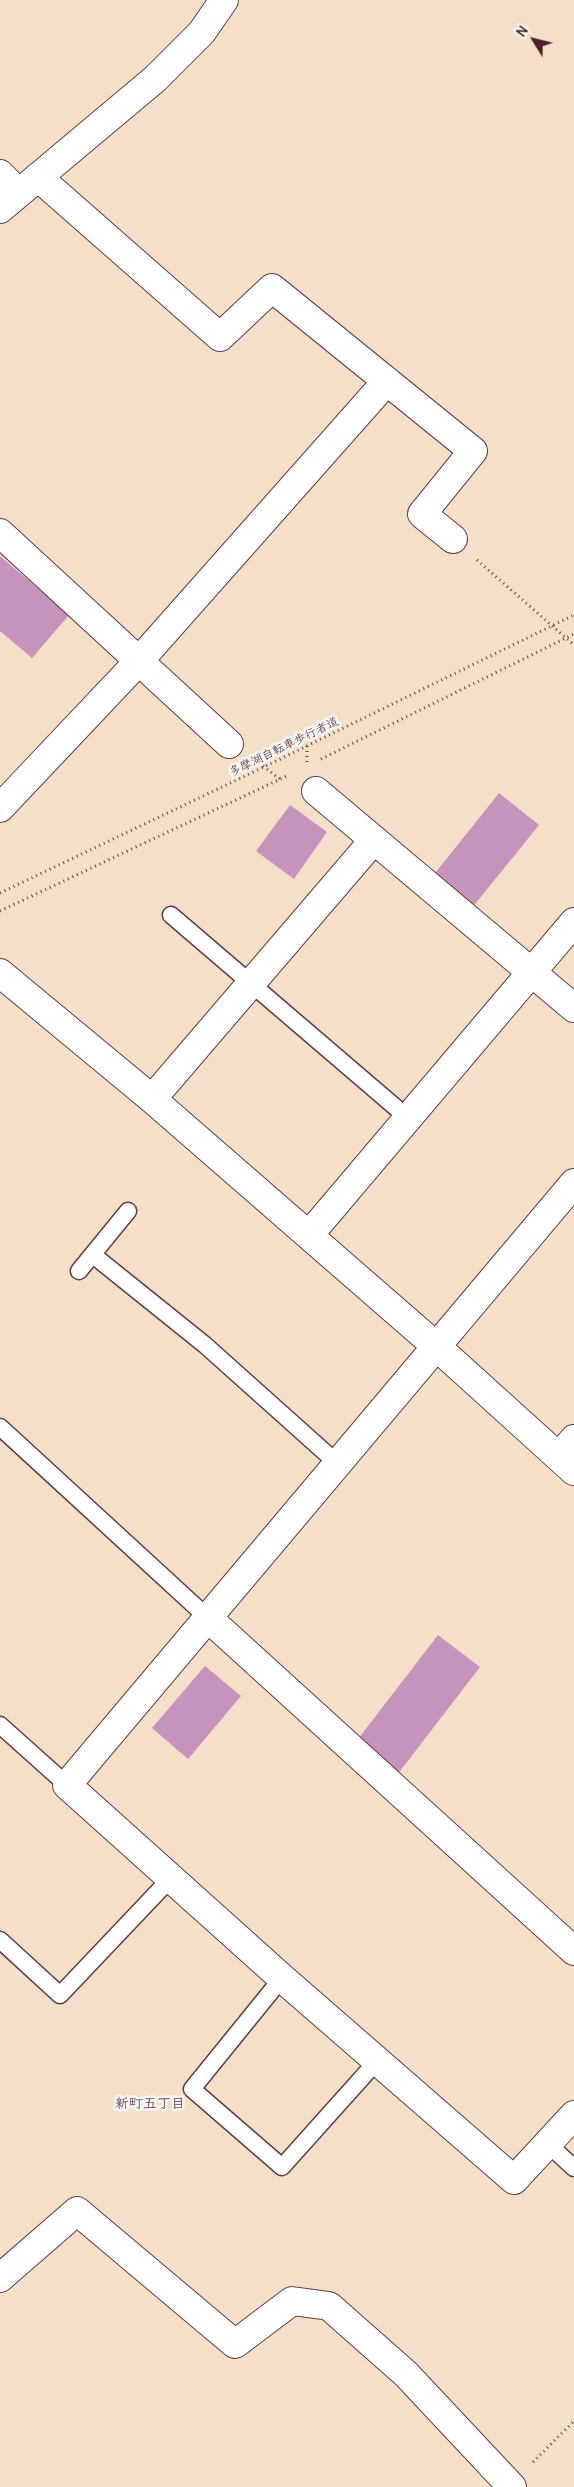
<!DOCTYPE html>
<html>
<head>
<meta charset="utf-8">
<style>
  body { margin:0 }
  #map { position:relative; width:574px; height:2487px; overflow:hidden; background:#f4e0c8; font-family:Delius,sans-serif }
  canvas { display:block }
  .north { position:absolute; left:509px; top:15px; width:50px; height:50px; -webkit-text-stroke:4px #f6f6f2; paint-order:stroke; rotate:306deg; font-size:14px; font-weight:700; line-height:20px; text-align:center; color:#4a1f2b }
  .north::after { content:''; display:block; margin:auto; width:18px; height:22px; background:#4a1f2b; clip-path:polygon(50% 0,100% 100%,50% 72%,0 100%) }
</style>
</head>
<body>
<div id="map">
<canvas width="574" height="2487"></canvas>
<div class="north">N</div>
</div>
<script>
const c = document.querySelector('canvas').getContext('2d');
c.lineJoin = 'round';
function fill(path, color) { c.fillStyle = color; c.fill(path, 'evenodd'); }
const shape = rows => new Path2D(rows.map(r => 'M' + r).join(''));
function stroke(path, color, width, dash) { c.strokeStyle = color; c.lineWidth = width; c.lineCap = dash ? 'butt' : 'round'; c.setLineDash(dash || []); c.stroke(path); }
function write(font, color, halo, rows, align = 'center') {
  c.font = font + ' Delius,"Klee One",sans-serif'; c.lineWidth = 5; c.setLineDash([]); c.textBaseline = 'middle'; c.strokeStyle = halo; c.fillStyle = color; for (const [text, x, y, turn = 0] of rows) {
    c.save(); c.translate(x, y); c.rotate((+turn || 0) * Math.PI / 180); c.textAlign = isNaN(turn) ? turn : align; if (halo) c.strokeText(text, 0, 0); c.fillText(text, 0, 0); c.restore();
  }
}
fill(shape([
  [0,556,69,615,32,658,0,631],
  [499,793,539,825,471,909,432,877],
  [290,805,327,832,294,879,256,851],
  [438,1635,480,1667,397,1775,355,1743],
  [205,1666,241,1696,188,1759,152,1728]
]), '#c593bb');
const service = shape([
  [171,915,408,1118],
  [93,1255,205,1345,338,1464],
  [79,1271,128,1211],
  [0,1427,208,1618],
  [0,1725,67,1785],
  [0,1940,60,1995,171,1878],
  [282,1978,192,2089,282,2167,377,2061],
  [548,2144,574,2168]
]);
const minor = shape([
  [0,174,18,193],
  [38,177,220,337,272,288,473,451,422,514,453,539],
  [0,209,155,79,202,32,224,0],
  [0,533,229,744],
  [316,791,574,1008],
  [0,808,138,662,387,381],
  [0,973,152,1099,437,1347,574,1471],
  [152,1099,373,841],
  [574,1183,67,1785,282,1978,514,2180,574,2115],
  [309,1235,574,922],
  [559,1457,574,1439],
  [208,1618,574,1951],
  [0,2278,77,2211,235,2344,292,2301,329,2306,406,2374,512,2487]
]);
stroke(service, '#643c43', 19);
stroke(minor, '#643c43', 30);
stroke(shape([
  [477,560,574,645],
  [321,759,574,634],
  [255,760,280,779],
  [307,762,307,745],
  [0,893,266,766,574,615],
  [0,911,289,775],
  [533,2462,574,2421]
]), '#643c43', 3, [1, 4]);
stroke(service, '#fff', 16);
stroke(minor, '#fff', 28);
write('12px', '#4a1f2b', '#f6f6f2', [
  ["多摩湖自転車歩行者道",284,747,-26]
]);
write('bold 14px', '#75485d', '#f6f6f2', [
  ["新町五丁目",150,2104]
]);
</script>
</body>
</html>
